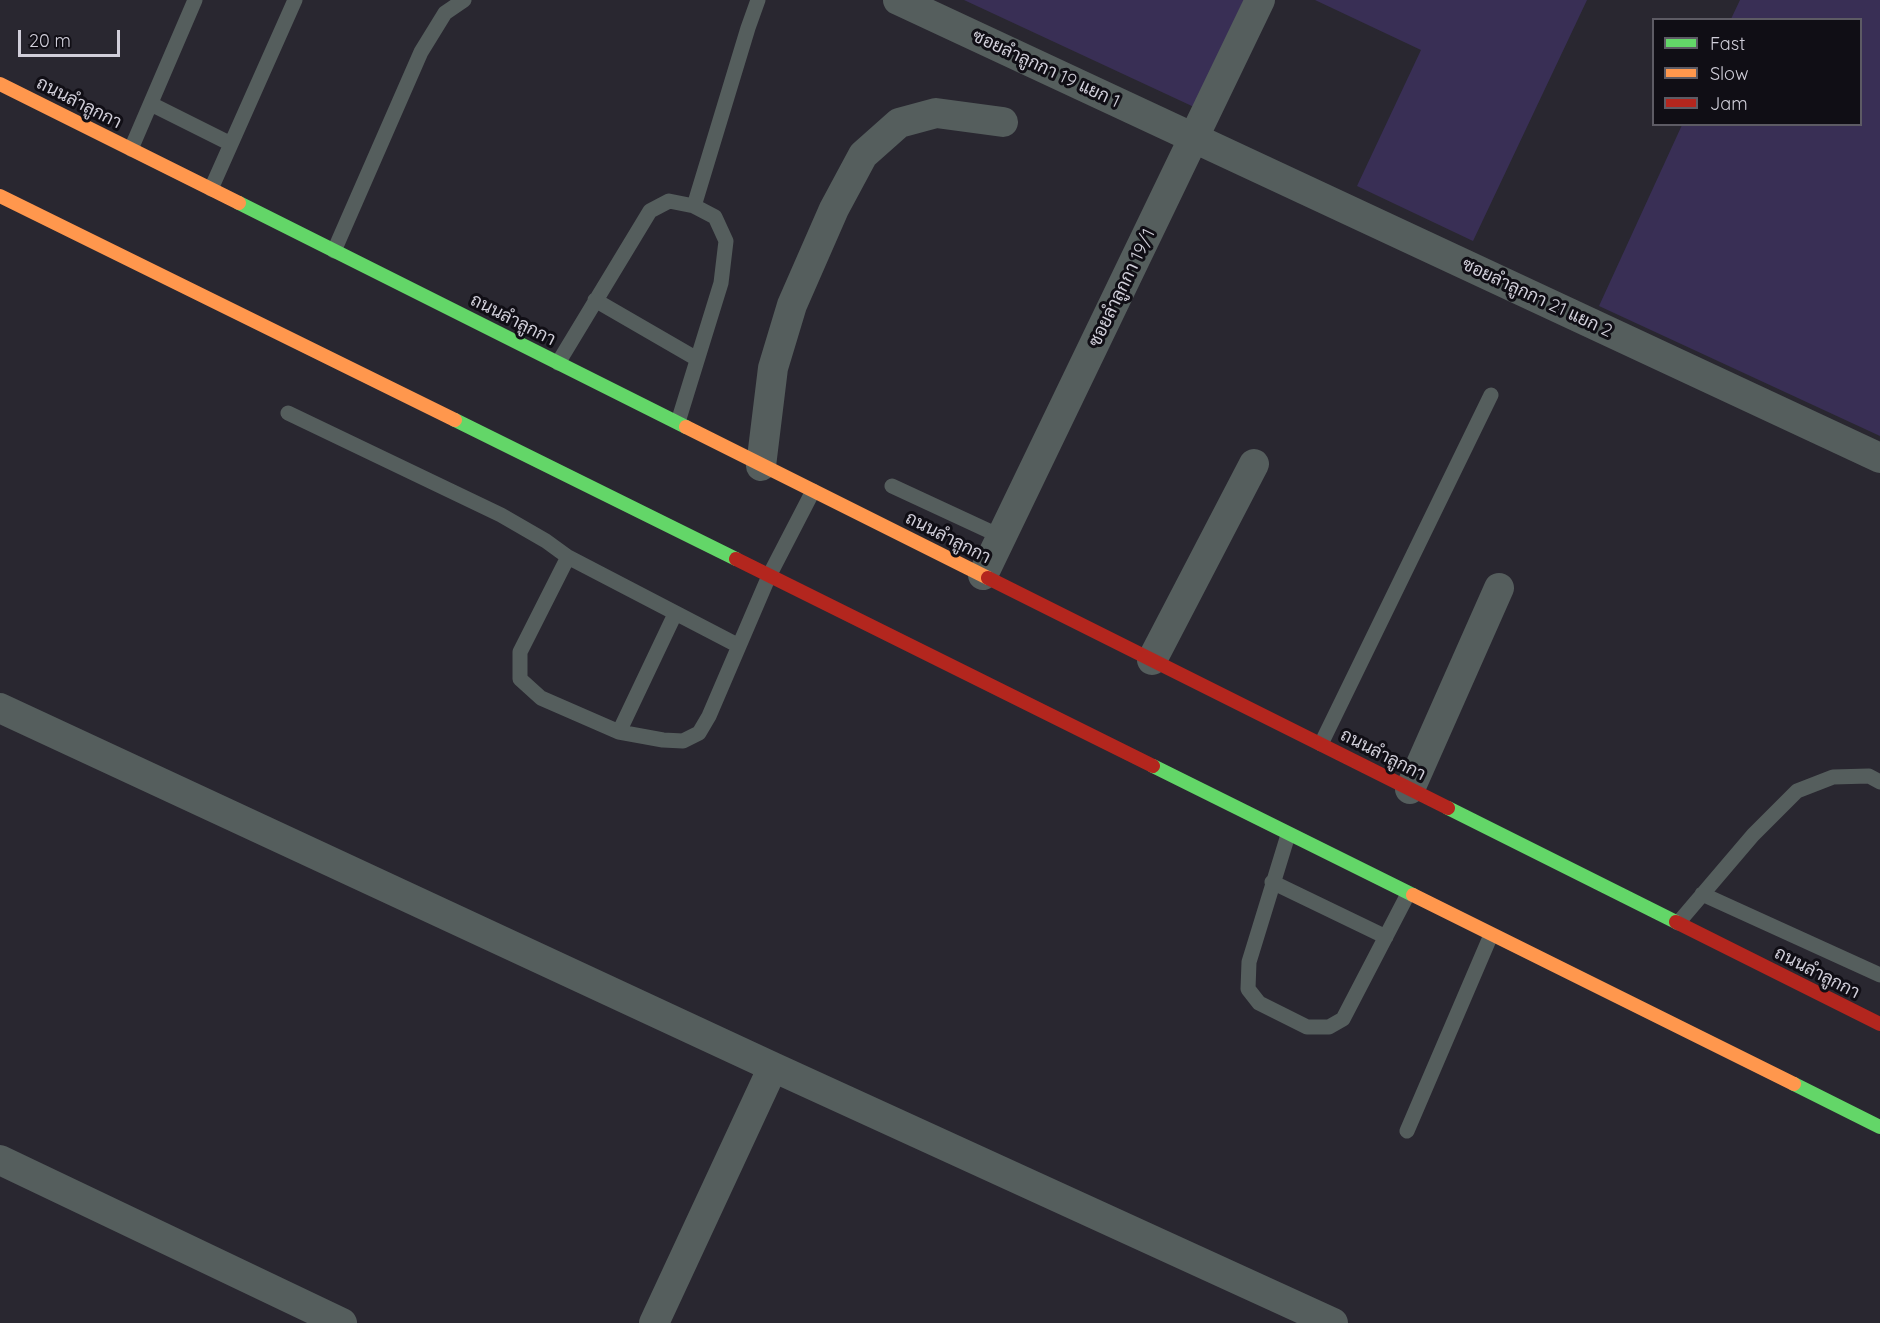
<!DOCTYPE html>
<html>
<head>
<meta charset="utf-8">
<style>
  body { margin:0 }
  #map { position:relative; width:1880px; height:1323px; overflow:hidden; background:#292730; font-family:Quicksand,sans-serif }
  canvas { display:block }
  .legend { position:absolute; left:1652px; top:18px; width:210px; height:108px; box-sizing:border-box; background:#100e15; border:2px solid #5d5b64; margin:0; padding:8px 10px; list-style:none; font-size:18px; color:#d1cfda }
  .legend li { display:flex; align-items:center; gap:12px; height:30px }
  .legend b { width:30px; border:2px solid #5d5b64 }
  .scale { position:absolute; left:18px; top:30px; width:102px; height:27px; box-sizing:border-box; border:3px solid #d1cfda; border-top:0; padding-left:8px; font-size:18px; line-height:21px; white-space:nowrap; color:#d1cfda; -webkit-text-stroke:4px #100e15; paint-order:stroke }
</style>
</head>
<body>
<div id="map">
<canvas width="1880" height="1323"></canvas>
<ul class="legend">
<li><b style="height:8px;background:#63d668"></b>Fast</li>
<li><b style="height:8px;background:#ff974d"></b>Slow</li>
<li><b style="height:8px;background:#b3261e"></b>Jam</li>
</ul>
<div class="scale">20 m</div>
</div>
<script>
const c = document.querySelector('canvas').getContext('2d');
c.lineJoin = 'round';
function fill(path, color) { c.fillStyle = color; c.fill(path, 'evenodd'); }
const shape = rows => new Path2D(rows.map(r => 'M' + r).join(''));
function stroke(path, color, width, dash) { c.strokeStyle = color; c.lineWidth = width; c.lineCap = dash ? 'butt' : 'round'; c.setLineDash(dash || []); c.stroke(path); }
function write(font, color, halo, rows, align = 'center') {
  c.font = font + ' Quicksand,Sarabun,sans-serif'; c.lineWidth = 6; c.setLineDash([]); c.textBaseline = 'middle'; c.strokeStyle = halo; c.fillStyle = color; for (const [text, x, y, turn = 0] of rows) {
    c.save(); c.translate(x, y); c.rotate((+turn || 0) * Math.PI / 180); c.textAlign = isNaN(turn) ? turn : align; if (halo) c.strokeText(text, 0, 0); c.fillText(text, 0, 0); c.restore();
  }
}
fill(shape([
  [964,0,1244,0,1194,107],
  [1315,0,1587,0,1473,241,1357,186,1421,50],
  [1740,0,1880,0,1880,436,1599,306,1682,125,1860,124,1860,20,1731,19]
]), '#392f55');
stroke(shape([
  [151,104,231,144],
  [131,149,195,0],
  [211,189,295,0],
  [694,206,748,28,758,0],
  [334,251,421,52,445,13,464,0],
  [595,300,697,359],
  [558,363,650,211,669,201,694,206,715,217,726,241,721,283,678,422],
  [288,413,501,515,546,541,568,557],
  [892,486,1002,537],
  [739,646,568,557,520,652,520,679,541,698,619,732,663,740,683,741,699,733,709,716,769,576,813,491],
  [619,732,675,614],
  [1321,744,1491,395],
  [1288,835,1249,962,1248,989,1259,1003,1307,1027,1329,1027,1343,1019,1408,894],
  [1272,882,1386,937],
  [1702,894,1880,975],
  [1678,923,1753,835,1797,791,1833,777,1869,776,1880,782],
  [1407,1131,1491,935]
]), '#555e5d', 15);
stroke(shape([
  [898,0,1880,458],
  [761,466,773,368,792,305,834,209,863,155,899,123,936,113,1003,122],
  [983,575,1260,0],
  [1152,660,1254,464],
  [0,708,773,1067,1333,1323],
  [1410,789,1499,588],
  [0,1160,342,1323],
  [654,1323,773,1067]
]), '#555e5d', 30);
stroke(shape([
  [239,203,686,427],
  [455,420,736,559],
  [1153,766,1413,895],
  [1448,808,1676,922],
  [1794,1084,1880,1127]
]), '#63d668', 14);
stroke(shape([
  [0,84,239,203],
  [0,196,455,420],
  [686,427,988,578],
  [1413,895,1794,1084]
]), '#ff974d', 14);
stroke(shape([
  [736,559,1153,766],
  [988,578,1448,808],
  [1676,922,1880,1024]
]), '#b3261e', 14);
write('18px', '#d1cfda', '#100e15', [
  ["ซอยลำลูกกา 19 แยก 1",1046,69,25],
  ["ถนนลำลูกกา",79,103,27],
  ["ซอยลำลูกกา 19/1",1122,288,-64],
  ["ซอยลำลูกกา 21 แยก 2",1537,298,25],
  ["ถนนลำลูกกา",513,320,27],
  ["ถนนลำลูกกา",948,538,27],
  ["ถนนลำลูกกา",1383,755,27],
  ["ถนนลำลูกกา",1817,973,27]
]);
</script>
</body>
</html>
